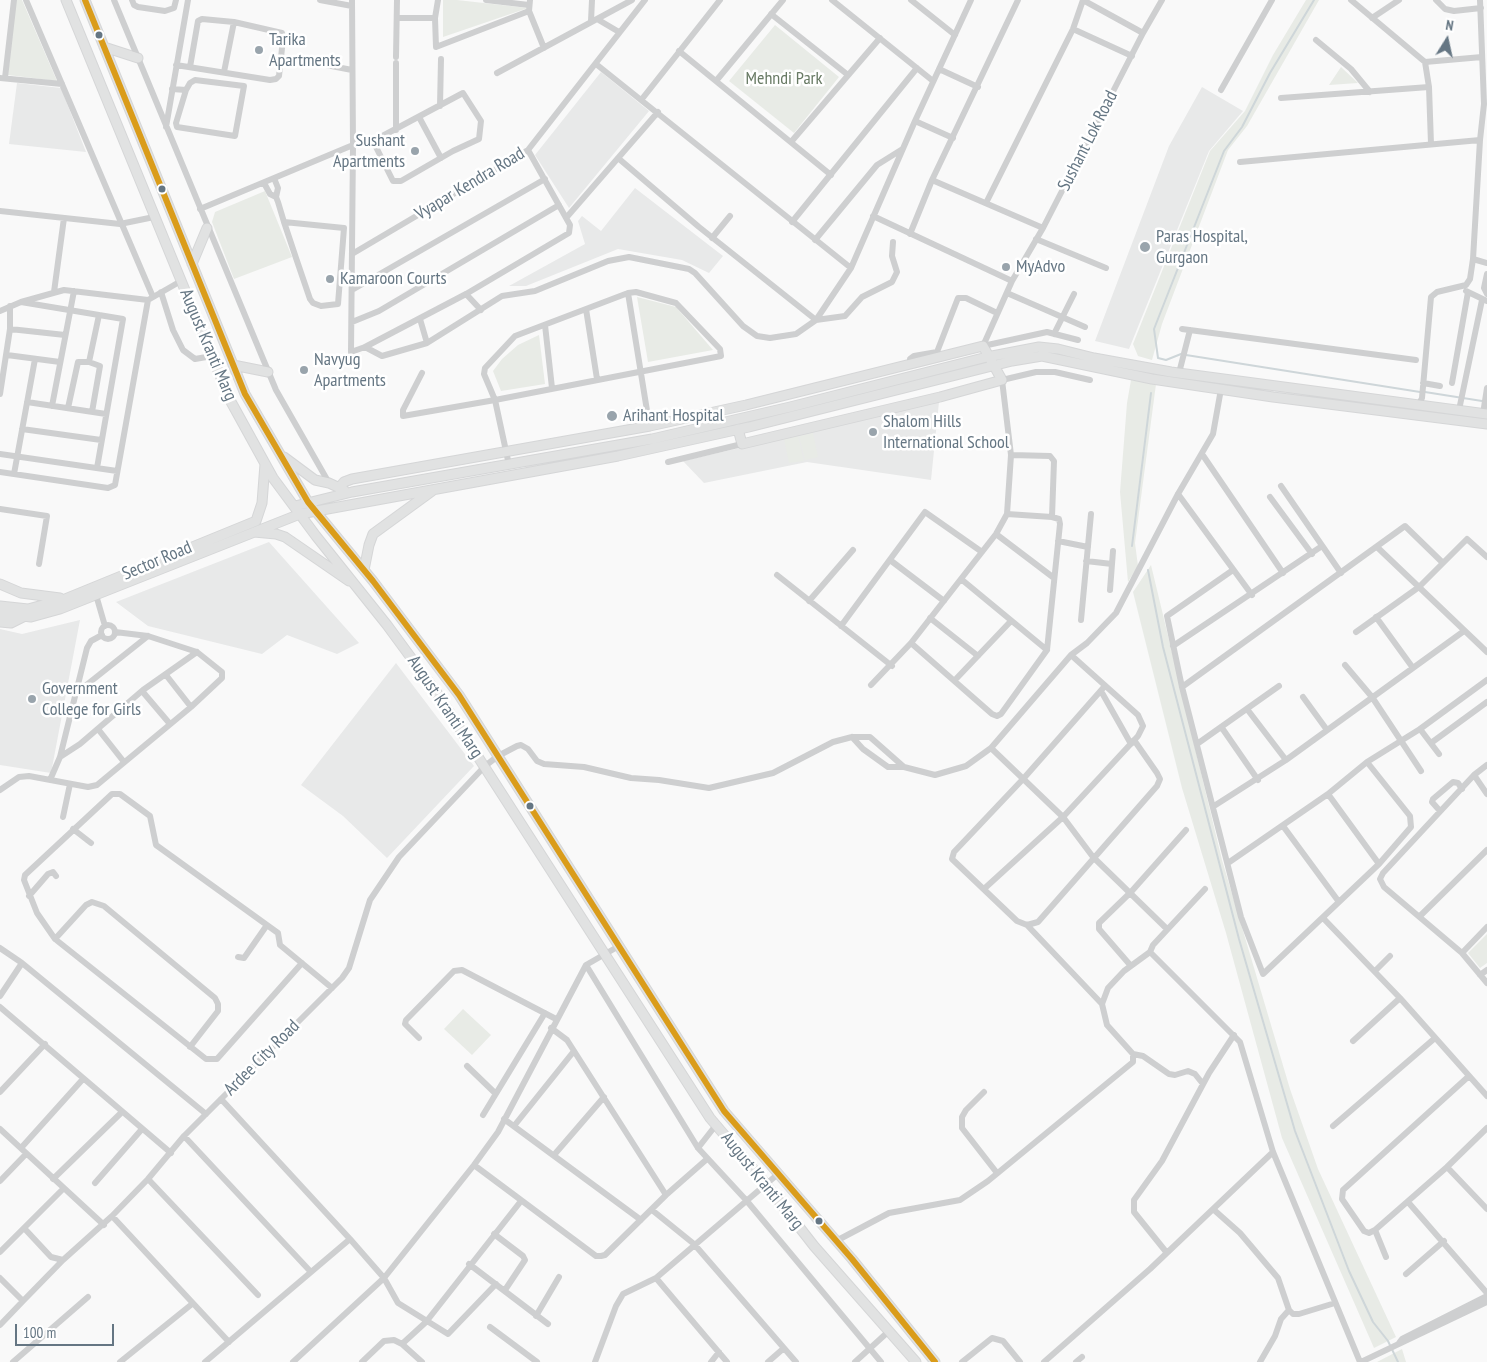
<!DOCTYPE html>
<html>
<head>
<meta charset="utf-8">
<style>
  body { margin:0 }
  #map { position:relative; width:1487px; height:1362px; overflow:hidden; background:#f9f9f9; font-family:"PT Sans Narrow",sans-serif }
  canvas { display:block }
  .north { position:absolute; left:1422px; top:15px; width:50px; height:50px; -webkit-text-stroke:4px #fff; paint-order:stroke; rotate:10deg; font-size:14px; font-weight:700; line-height:20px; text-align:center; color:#657683 }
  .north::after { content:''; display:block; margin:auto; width:18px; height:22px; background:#657683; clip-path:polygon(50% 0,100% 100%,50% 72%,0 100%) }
  .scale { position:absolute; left:15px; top:1324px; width:99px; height:22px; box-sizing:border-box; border:2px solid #657683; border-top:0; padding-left:6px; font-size:15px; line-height:18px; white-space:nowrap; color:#657683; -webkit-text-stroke:4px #fff; paint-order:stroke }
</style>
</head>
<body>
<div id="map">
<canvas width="1487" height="1362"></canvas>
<div class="north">N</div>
<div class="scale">100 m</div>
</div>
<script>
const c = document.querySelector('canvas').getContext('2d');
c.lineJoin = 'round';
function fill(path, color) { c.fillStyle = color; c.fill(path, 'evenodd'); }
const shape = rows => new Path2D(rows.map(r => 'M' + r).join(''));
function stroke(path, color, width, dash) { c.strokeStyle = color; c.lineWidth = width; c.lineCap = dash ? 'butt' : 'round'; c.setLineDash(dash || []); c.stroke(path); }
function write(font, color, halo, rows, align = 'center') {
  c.font = font + ' "PT Sans Narrow",sans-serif'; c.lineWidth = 5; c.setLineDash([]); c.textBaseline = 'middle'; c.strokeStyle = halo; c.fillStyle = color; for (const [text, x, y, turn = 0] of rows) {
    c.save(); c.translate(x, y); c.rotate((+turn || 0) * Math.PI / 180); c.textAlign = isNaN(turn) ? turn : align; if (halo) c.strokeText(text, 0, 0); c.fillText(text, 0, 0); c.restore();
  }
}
fill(shape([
  [601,72,649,111,569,208,535,155],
  [17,83,61,88,86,152,9,144],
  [1202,87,1243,111,1209,151,1129,349,1095,341,1169,146],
  [635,188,723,256,709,273,682,260,618,249,526,286,509,286,585,244,578,221,582,216,601,231],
  [939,402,931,480,807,462,704,483,683,461],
  [269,542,359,643,337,654,287,635,262,654,148,626,116,602],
  [80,620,51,773,0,765,0,629,22,634],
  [396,663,474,766,387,858,343,816,301,785]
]), '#e8e9e9');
fill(shape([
  [16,0,22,0,57,81,8,75],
  [443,0,457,0,528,8,443,37],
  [1306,0,1319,0,1247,126,1228,150,1162,324,1152,360,1138,356,1133,344,1210,151,1245,111,1273,55],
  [775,25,839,77,794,133,729,81],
  [1341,67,1358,83,1329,85],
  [265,191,292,257,234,279,212,222,215,212],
  [637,297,676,307,713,350,648,362],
  [539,335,545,384,501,391,493,371,502,359,518,345],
  [1131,380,1156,384,1135,543,1138,566,1128,582,1120,492,1127,403],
  [813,433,818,457,805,460,799,436],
  [798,436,804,461,789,463,784,439],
  [1151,565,1222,860,1290,1089,1318,1169,1396,1337,1374,1348,1282,1138,1226,933,1182,788,1133,592],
  [1487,934,1487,963,1480,968,1468,953],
  [463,1009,491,1035,472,1055,444,1029],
  [1402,1349,1406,1362,1377,1362]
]), '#e8ebe6');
stroke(shape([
  [1181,354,1166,360,1158,358,1154,329,1224,151,1242,127,1270,73,1314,0],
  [1186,355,1420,392],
  [1425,392,1482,401],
  [1132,546,1151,393],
  [1148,570,1163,647,1239,939,1295,1131,1349,1271,1373,1322,1388,1341,1398,1362]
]), '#ced6d9', 2);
const secondary = shape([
  [66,0,230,400,273,478,316,536,387,625,437,693,710,1118,761,1178,814,1246,916,1362],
  [85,0,245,394,308,502,373,581,459,695,724,1111,852,1259,935,1362],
  [104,47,138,58],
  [192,264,207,228],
  [233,365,268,372],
  [284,457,315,480,329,483,344,490],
  [339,488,344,482,352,479,650,426,746,405,983,346,1002,380,940,397,742,444,738,429],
  [295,506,352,492,652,439,790,407,987,357,1039,347,1058,349,1094,358,1171,372,1487,414],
  [254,532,276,534,285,537,349,581],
  [364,570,369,545,373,534,432,491],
  [0,584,21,593,60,598],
  [0,606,28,609,65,599,256,521,262,503,265,464],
  [0,613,31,617,60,609,300,514,618,456,749,427,1012,361,1042,356,1152,379,1273,397,1487,424],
  [0,622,11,623,23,617]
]);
stroke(secondary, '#d5d6d7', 11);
stroke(shape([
  [26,0,153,297],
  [114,0,276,390,329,483],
  [132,0,134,5,138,7,165,11,174,8,176,0],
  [320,0,352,6],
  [352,0,353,145,351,352,365,347,466,294,569,233,570,225,528,150],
  [486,0,529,5],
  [530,0,529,11,544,48],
  [832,0,933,81],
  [911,0,955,35],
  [1083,0,1143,33],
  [1351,0,1425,62,1429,87,1431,144],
  [1436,0,1445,9,1454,11,1481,8],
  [771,14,848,75],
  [397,18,435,18,438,0],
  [435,18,436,47,529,11],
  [1372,18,1399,0],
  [597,19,619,32],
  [591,21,592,0],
  [1073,29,1132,56],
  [1316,40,1351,69,1370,92],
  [679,51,831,175],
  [396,57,397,0],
  [290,58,352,70],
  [1425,62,1482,57],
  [596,64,851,268],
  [176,65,270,80,276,79,279,76,283,39,282,33,234,22,202,19,198,21,190,67],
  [939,69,978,87],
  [224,72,234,22],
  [497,73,632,0],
  [0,78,62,84],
  [5,78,14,0],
  [716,81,783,0],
  [172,89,186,90,190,83,195,80,244,86,235,136,177,127,176,123,186,90],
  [1221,90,1272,0],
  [1281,98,1429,87],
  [642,99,720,0],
  [440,106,441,59],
  [419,117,441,158],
  [915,121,953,138],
  [166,127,188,0],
  [396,130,396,63],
  [791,142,880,38],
  [618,158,699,227,816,320,845,316,862,297,892,282,897,272,892,256,893,242],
  [1240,162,1480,140],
  [274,178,278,188,276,197,278,202,284,222,296,258,310,299,313,303,321,306,338,304,344,228,284,222],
  [932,180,1043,228],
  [264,183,270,194,276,197],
  [986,203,1073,29,1083,0],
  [200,209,353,145,373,141,463,93,481,121,479,139,453,151,401,181,393,181,373,141],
  [0,211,120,224,154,217],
  [873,216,1012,281],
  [566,218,658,112],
  [792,222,917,68],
  [910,234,932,180,1018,0],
  [712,238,730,216],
  [1036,239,1106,268],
  [815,240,877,165,901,150],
  [352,254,528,150,645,0],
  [1473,259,1487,263],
  [1487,274,1484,288,1487,294],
  [352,290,545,179],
  [1466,291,1487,301],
  [54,292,64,218],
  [161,292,173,330,183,350,195,359,212,356],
  [628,293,649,423],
  [1007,293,1085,327],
  [466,294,481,310],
  [21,302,123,319,97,468],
  [586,309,597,379],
  [0,311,21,302,64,290,148,300,181,281],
  [420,319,427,343],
  [352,322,379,311,559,205],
  [545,325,552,388],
  [10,329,65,335],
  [1182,329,1416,360],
  [1054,334,1074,294],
  [983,346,1012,281,1043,228,1143,33,1162,0],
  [983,346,1047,332,1078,340],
  [365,347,382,356,427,343,502,296,535,291,608,261,629,257,689,269,695,273,743,326,757,336,770,338,796,334,816,320,851,268,915,121,971,0],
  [7,355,60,362],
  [89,362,99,315],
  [910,364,910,359,914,356,937,352,958,298,966,298,997,313],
  [422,373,403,410,403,416,495,400,721,356,720,349,676,303,636,292,628,293,515,336,485,368,484,374,495,400,509,465],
  [1179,373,1190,330],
  [1423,383,1440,386],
  [1452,383,1468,292],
  [0,394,10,329,10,306],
  [27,402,106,414],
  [1419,404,1422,398,1431,297,1437,292,1466,285,1470,279,1473,259,1480,140,1484,104,1480,0],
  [52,406,74,291],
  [68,408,78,362,89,362,100,366,92,412],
  [1459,410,1482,300],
  [1483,414,1487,388],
  [22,429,101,440],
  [0,454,117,471],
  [1202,454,1283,573],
  [1011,455,1050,456,1054,461,1052,517],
  [668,462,742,444],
  [0,472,108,488,115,485,148,300],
  [14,474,35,359],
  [1281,486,1341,573],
  [1178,494,1252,595],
  [1270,497,1312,554],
  [0,509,47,516,39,564],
  [996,534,1054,578],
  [1058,541,1088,547],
  [1377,547,1487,652],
  [890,560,944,601],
  [1086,561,1112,564],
  [1233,570,1167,616,1182,687,1241,917,1263,974,1379,864,1411,827,1410,816,1367,762],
  [777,575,892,666],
  [961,579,1047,650],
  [1110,590,1113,551],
  [96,595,105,626],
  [809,601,853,550],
  [1376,617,1413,668],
  [930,618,978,656],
  [1081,620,1091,514],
  '101 632a7 7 0 1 1 14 0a7 7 0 1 1-14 0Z',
  [841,626,925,512,982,552],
  [1356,632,1419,587,1467,539,1487,557],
  [911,643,992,714,997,716,1001,714,1047,650,1060,524,1059,519,1052,517,1007,514],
  [1173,646,1322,546],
  [1345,665,1372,697,1421,771],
  [166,675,191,707],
  [955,680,1011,621],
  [871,685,911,643,996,534,1007,514,1011,455,1002,380,1036,372,1055,372,1090,380],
  [1104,687,1024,778,954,852,952,859,1017,921,1027,925,1038,922,1157,786,1160,779,1157,773,1134,740],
  [1182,687,1405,526,1443,563],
  [142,691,170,724],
  [1101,691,1131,744],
  [75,694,148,636],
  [1303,697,1327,730],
  [1247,709,1286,760],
  [1222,728,1258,780],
  [98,729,124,762],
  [1420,729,1439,754],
  [852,737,863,749,888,767,904,767],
  [1431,743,1487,702],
  [1197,744,1279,686],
  [991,748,1063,817,1093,857,1167,929],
  [60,757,80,744,143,690,197,652],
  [1487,765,1474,775,1383,873,1380,879,1384,887,1462,953,1487,983],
  [1474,775,1487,794],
  [50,780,60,757,87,648,91,641,102,635],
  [0,790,19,777,29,776,88,787,97,785,191,707,222,678,222,672,197,652,148,636,115,632],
  [1328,794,1379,864],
  [1214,806,1286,760,1464,631],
  [1440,811,1432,802,1433,799,1453,782,1458,783,1462,789],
  [63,817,70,784],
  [1283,826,1339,902],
  [73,829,91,843],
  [1228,863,1328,794,1367,762,1420,729,1487,680],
  [985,888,1063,817,1138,736,1143,726,1138,715,1071,655],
  [1205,889,1153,945,1150,952,1240,1042,1273,1152,1360,1362],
  [29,896,48,874,53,872,56,876],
  [1420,916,1487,850],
  [1323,918,1400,998,1487,1096],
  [1027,925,1102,1004],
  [55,939,86,905,92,902,104,906,215,998,218,1004,218,1011,190,1047],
  [0,948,22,963,206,1114],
  [1462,953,1487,927],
  [238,957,244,958,267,925],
  [302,963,217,1059,206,1059,55,939,37,913,24,880,25,875,112,794,120,794,150,816,156,845,278,933,280,945,332,988],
  [586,965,698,1148,746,1200,881,1362],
  [1131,966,1099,929,1099,923,1131,892,1186,830],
  [1375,971,1390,956],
  [1480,975,1487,970],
  [0,996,22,963],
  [0,1007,171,1153],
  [551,1028,567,1040,666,1195],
  [419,1038,405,1024,406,1020,454,971,462,970,556,1019],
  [1353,1041,1400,998],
  [1133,1054,1143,1056,1169,1074,1175,1075,1188,1071,1195,1074,1203,1084],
  [467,1066,495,1093],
  [0,1092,45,1044],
  [984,1092,966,1110,962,1117,962,1128,997,1173],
  [221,1099,350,1239,384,1278,398,1303,448,1334,496,1284],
  [483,1115,545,1013],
  [504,1119,641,1220],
  [514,1126,574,1051],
  [1333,1126,1435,1038],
  [0,1129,104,1225],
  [184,1136,310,1271],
  [21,1148,83,1079],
  [698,1148,716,1125],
  [554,1155,604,1097],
  [474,1165,596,1256,601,1256,605,1255,666,1195,707,1159],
  [1447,1167,1487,1209],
  [53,1179,122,1112],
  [148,1179,258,1295],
  [0,1181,26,1154],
  [95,1183,142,1129],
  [1408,1202,1487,1293],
  [1213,1209,1240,1233,1278,1278,1289,1310,1293,1314,1299,1314,1335,1303],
  [652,1210,694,1244,796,1362],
  [112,1216,229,1342],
  [24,1228,51,1257,63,1260,112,1216,148,1179,184,1136,342,978,349,968,370,900,399,857,485,766,498,756,517,746,521,745,528,749,537,761,544,764,584,767,631,778,659,780,709,788,773,773,833,742,852,737,870,737,904,767,935,775,966,766,991,748,1071,655,1087,643,1116,613,1178,494,1213,434,1221,389],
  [1375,1230,1369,1233,1364,1231,1342,1199,1343,1190,1469,1076],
  [494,1234,523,1256,525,1260,505,1290],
  [836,1241,889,1213,960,1200,988,1181,1133,1062,1133,1054,1107,1025,1102,1004,1108,988,1124,971,1150,952],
  [0,1252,63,1189],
  [1167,1253,1134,1212,1134,1200,1162,1161,1209,1073,1234,1035],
  [1386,1257,1375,1230,1447,1167,1487,1128],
  [469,1264,548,1324],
  [1406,1274,1444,1241],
  [0,1278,23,1301,0,1325],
  [656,1278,727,1362],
  [23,1301,63,1260],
  [536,1316,559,1277],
  [490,1327,537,1362],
  [1399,1343,1402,1339,1487,1296],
  [402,1344,422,1362],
  [13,1362,88,1297],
  [120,1362,192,1304],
  [205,1362,350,1239],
  [293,1362,384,1278,474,1165,498,1132,586,965,619,946],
  [362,1362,384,1341,394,1340,402,1344,426,1322,521,1201],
  [595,1362,616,1306,623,1294,656,1278,778,1174],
  [711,1362,719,1352],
  [768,1362,784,1348],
  [855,1362,889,1331],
  [962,1362,992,1338,1003,1341,1020,1362],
  [1044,1362,1150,1269,1273,1152],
  [1076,1362,1082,1357],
  [1260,1362,1275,1336,1281,1319,1289,1310],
  [1361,1362,1487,1302]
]), '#cecfd0', 6);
stroke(secondary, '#e1e2e2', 9);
stroke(shape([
  [85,0,245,394,308,502,373,581,459,695,724,1111,852,1259,935,1362]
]), '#da9c1a', 6);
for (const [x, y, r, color] of [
  [99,35,4.5,"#657683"],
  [259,50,5,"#99a4ac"],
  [415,151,5,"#99a4ac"],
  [162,189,4.5,"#657683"],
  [1145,247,6,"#99a4ac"],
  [1006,267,5,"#99a4ac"],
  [330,279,5,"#99a4ac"],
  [304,370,5,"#99a4ac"],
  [612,416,6,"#99a4ac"],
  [873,432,5,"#99a4ac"],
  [32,699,5,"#99a4ac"],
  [530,806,4.5,"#657683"],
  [819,1221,4.5,"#657683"]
]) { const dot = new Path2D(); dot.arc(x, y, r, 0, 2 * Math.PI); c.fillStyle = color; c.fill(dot); stroke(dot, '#fff', 2); }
write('18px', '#657683', '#fff', [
  ["Tarika",269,40],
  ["Apartments",269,61],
  ["Sushant",405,141,"right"],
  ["Apartments",405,162,"right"],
  ["Paras Hospital,",1156,237],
  ["Gurgaon",1156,258],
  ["MyAdvo",1016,267],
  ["Kamaroon Courts",340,279],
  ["Navyug",314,360],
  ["Apartments",314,381],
  ["Arihant Hospital",623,416],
  ["Shalom Hills",883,422],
  ["International School",883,443],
  ["Government",42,689],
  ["College for Girls",42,710]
], 'left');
write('18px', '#687a64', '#fff', [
  ["Mehndi Park",784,79]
]);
write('18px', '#657683', '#fff', [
  ["Sushant Lok Road",1088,141,-63],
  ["Vyapar Kendra Road",470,184,-31],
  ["August Kranti Marg",208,345,67],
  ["Sector Road",157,561,-23],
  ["August Kranti Marg",445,707,56],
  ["Ardee City Road",262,1058,-45],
  ["August Kranti Marg",762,1181,51]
]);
</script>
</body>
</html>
